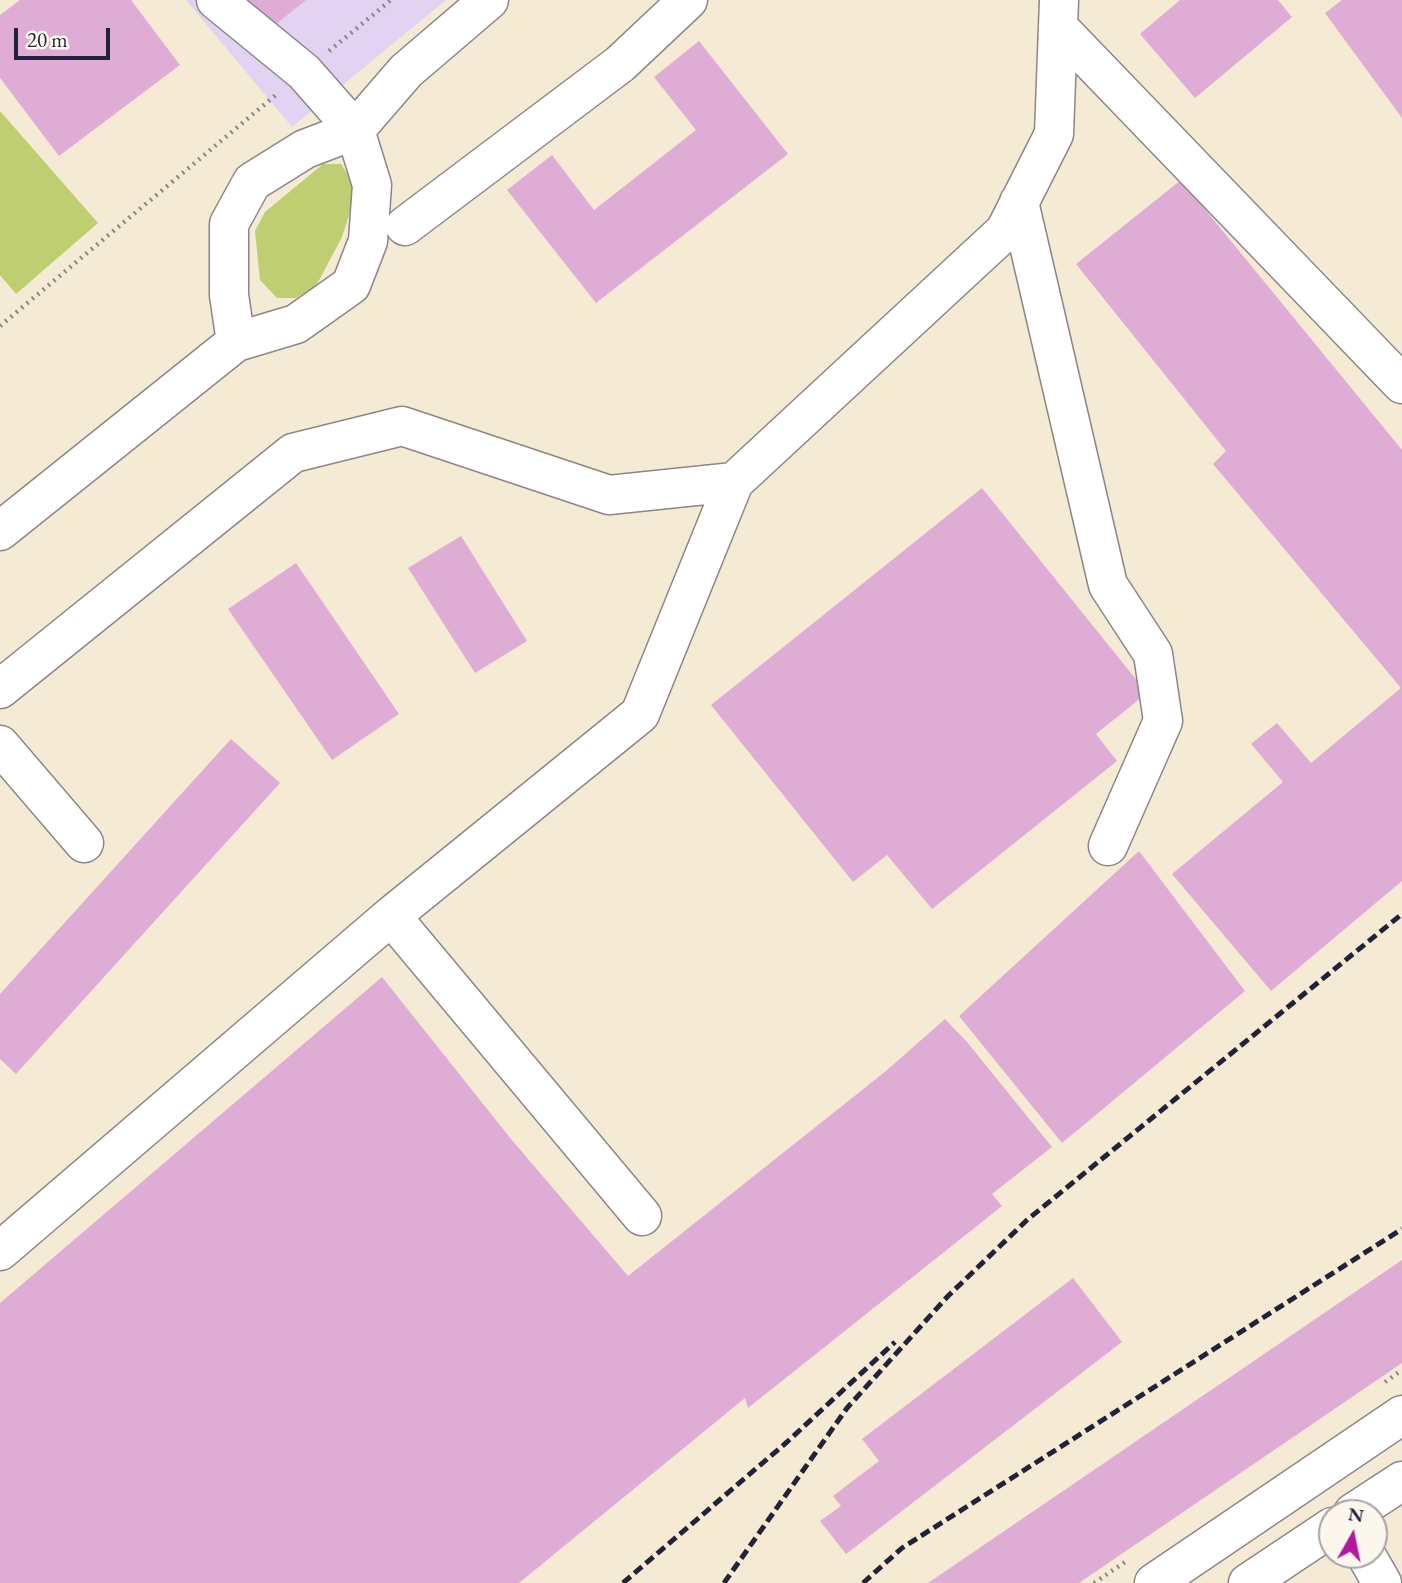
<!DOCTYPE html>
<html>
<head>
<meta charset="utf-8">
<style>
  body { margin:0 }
  #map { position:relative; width:1402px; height:1583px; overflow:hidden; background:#f5ebd5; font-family:"EB Garamond",serif }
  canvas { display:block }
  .north { position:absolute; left:1318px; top:1499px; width:70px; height:70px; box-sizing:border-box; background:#fbf7ec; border:2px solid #a4a2a5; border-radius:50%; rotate:9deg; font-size:19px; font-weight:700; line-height:28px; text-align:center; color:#22223b }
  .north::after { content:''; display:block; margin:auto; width:24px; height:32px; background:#b5179e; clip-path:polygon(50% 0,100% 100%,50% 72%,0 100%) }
  .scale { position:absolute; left:14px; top:28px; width:96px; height:32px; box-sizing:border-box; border:4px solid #22223b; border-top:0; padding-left:9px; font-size:21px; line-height:24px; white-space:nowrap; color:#22223b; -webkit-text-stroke:5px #fbf7ec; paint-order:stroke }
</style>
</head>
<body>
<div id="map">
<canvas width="1402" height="1583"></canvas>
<div class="north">N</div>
<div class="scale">20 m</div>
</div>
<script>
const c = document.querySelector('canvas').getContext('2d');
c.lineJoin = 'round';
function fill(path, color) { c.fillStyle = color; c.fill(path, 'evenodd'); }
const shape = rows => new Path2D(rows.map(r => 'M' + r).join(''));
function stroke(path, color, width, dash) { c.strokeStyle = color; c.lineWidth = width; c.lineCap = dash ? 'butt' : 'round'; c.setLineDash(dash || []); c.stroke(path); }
fill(shape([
  [186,0,446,0,292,127]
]), '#e3d3f3');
fill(shape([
  [0,111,98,223,16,294,0,275],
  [323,164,341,164,352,182,355,196,342,237,316,286,296,298,277,298,260,280,255,231,265,212]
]), '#bece71');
fill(shape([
  [20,0,131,0,180,65,59,156,0,78,0,15],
  [246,0,306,0,270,29],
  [1180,0,1278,0,1292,17,1195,98,1140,34],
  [1342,0,1402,0,1402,118,1325,13],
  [699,41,788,154,596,303,507,190,552,155,594,210,696,130,654,77],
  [1181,180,1402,450,1402,881,1271,991,1172,874,1283,782,1251,744,1277,723,1311,763,1401,688,1213,464,1226,451,1076,264],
  [982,488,1147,693,1096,734,1117,761,932,909,887,855,853,882,711,705],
  [461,536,527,641,475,673,408,568],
  [296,563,399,714,332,760,228,609],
  [231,739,280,783,16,1074,0,1059,0,994],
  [1139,851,1245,991,1062,1143,959,1016],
  [382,977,511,1139,628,1276,886,1071,945,1019,967,1042,1052,1147,992,1194,1002,1206,748,1408,745,1398,519,1583,0,1583,0,1303],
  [1402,1260,1402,1363,1079,1583,928,1583],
  [1073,1278,1122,1342,846,1554,820,1521,841,1506,833,1496,879,1461,862,1439]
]), '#dfacd5');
const minor = shape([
  [1058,27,1402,384],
  [1019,202,1108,585,1153,654,1163,721,1108,846],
  [405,226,620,64,688,0],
  [236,342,229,295,229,224,252,182,305,149,355,130,406,71,489,0],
  [0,531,236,342,296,324,351,285,368,241,372,185,355,130,304,72,216,0],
  [0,689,293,453,402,426,609,495,734,482,1005,231,1054,134,1059,0],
  [0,745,84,843],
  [391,916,640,714,734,482],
  [0,1251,391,916,642,1216],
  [1366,1555,1382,1583],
  [1154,1583,1402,1415]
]);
const major = shape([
  [1353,1513,1402,1481],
  [1248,1583,1332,1527]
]);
stroke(minor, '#8c8688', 41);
stroke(major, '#8c8688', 41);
stroke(shape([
  [329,51,391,0],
  [0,326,277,94],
  [1385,1382,1402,1370],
  [1094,1583,1125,1562]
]), '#8c8688', 4.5, [2, 5]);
stroke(minor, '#fff', 38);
stroke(major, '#fff', 38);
stroke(shape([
  [623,1583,787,1442,895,1342],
  [724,1583,847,1408,948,1296,1027,1220,1402,914],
  [863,1583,902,1548,1402,1229]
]), '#22223b', 5, [10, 5]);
</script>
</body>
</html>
